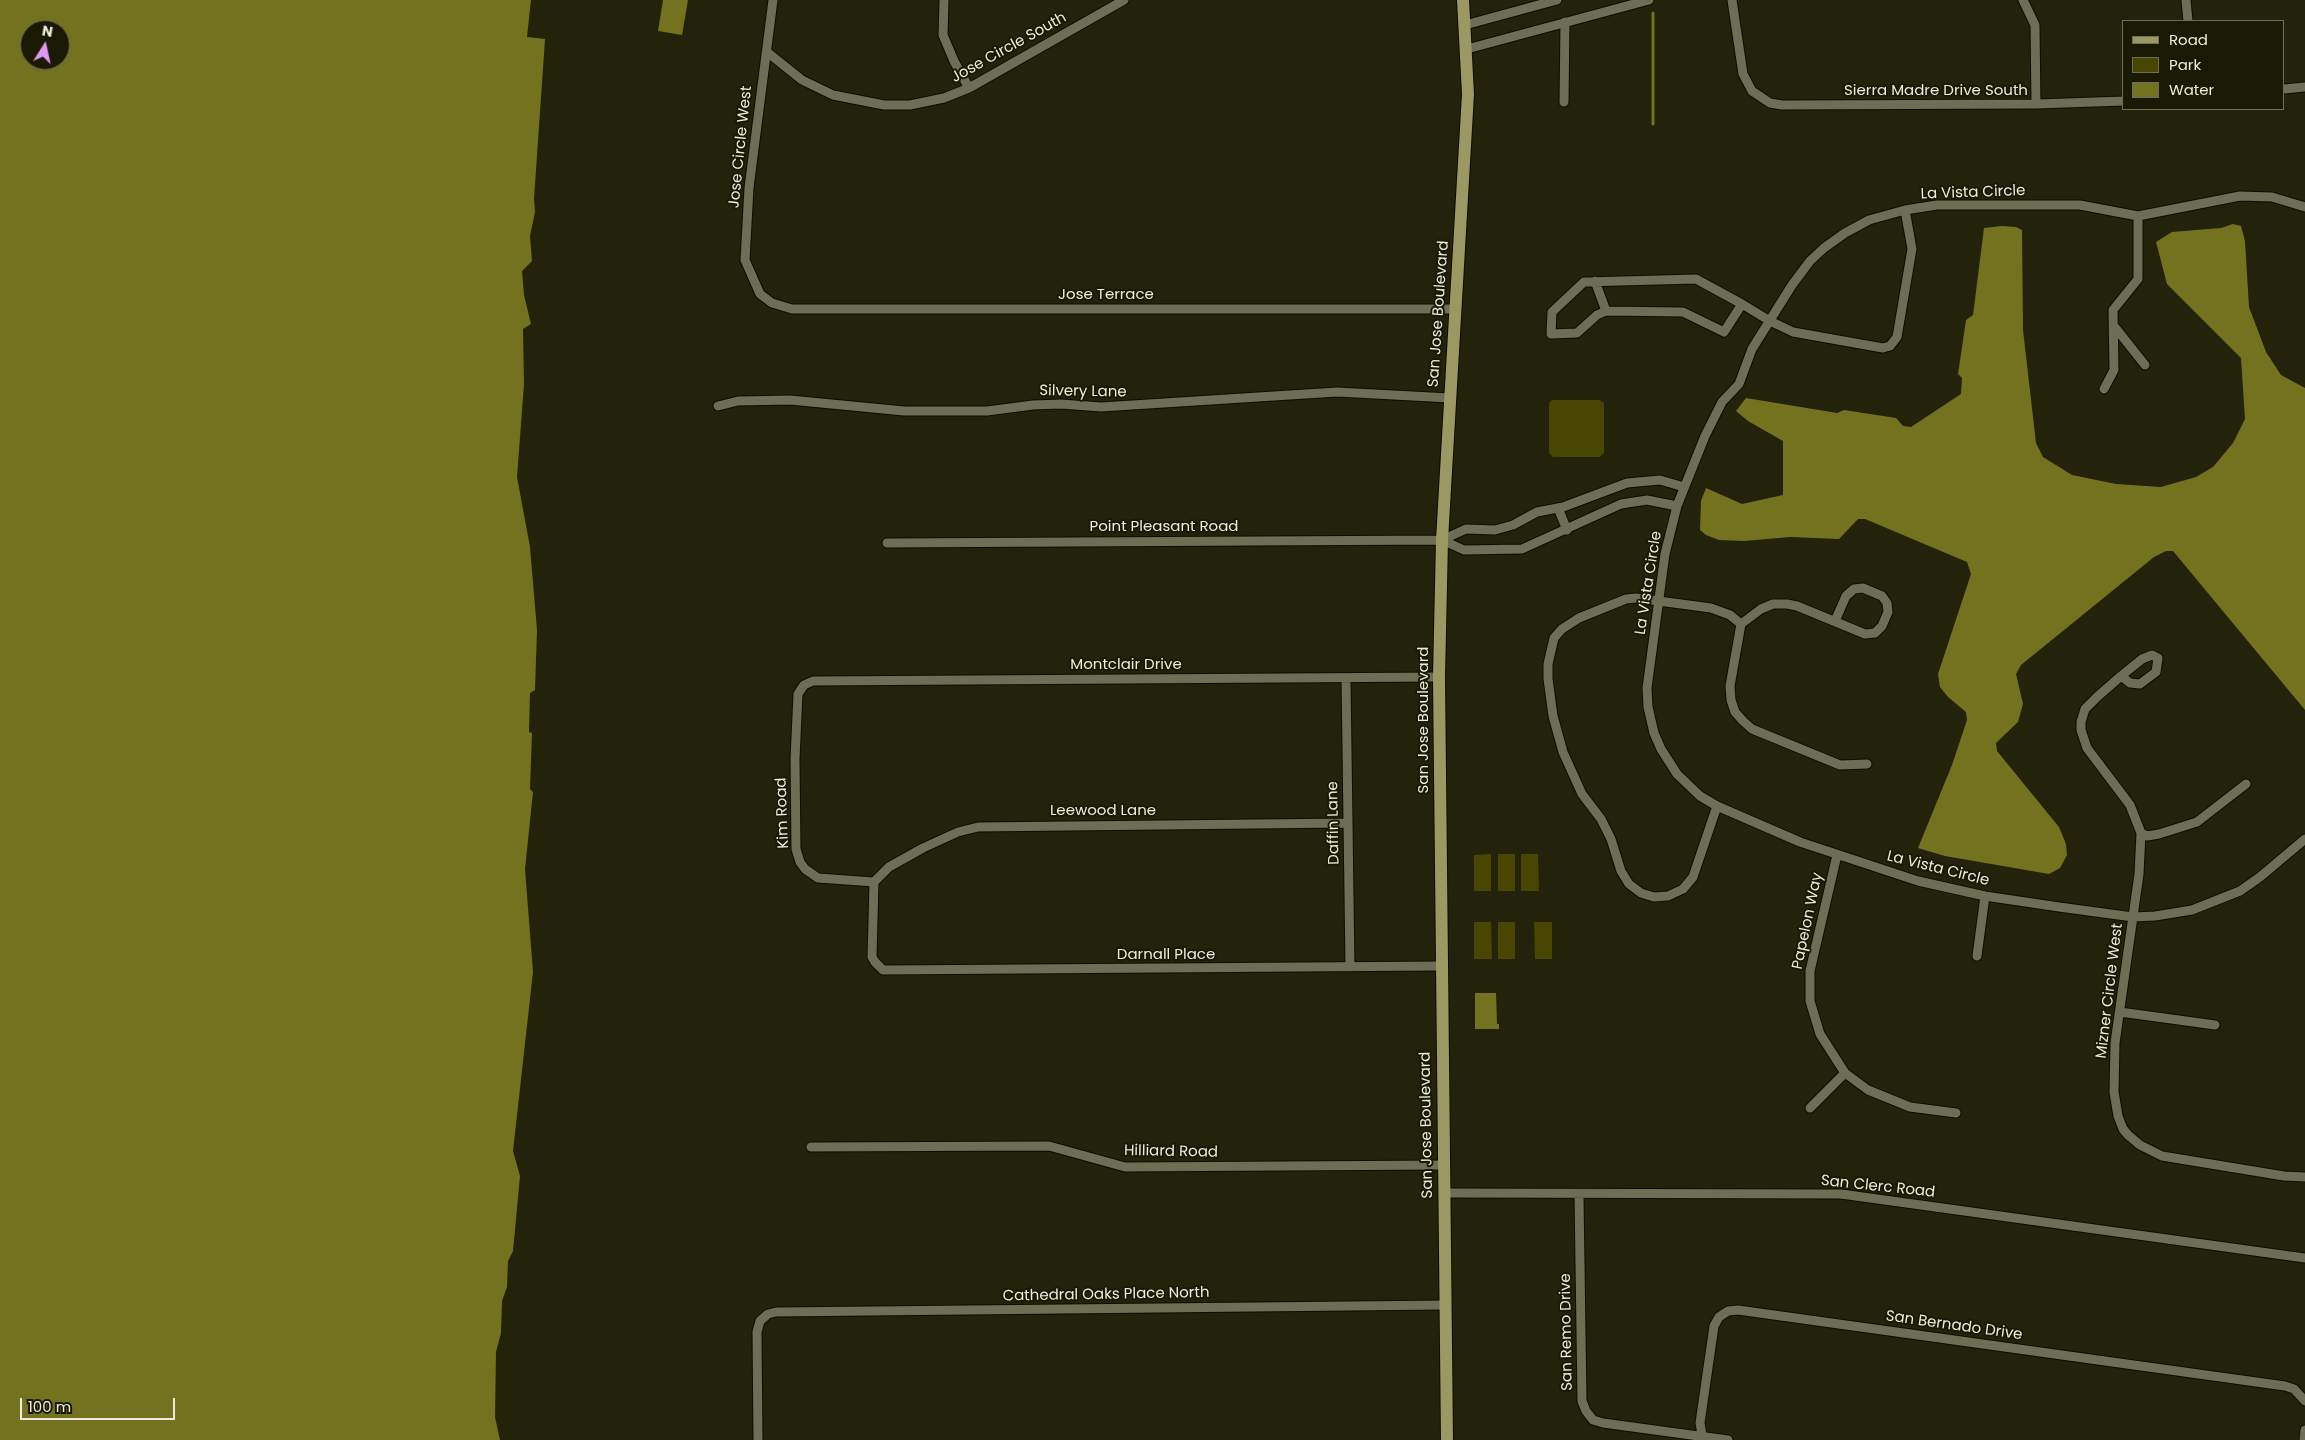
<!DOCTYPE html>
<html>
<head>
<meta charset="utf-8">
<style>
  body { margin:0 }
  #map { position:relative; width:2305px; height:1440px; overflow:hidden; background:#23230b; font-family:Poppins,sans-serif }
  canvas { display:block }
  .legend { position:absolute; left:2122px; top:20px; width:162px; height:90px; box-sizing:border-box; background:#1a1903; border:1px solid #6e6d5a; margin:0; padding:6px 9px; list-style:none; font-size:15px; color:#ebecdd }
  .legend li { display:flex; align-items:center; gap:10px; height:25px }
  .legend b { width:25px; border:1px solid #6e6d5a }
  .north { position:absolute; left:20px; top:20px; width:50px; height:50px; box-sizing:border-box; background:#1a1903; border:1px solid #6e6d5a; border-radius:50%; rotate:10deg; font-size:14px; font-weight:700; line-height:20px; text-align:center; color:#ebecdd }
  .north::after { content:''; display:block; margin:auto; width:18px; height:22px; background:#de98f3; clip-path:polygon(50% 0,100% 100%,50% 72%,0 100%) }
  .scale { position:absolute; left:20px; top:1398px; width:155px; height:22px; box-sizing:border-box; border:2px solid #ebecdd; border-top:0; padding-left:6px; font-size:15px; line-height:18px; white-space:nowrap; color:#ebecdd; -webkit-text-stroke:4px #1a1903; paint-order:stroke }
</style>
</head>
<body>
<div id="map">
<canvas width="2305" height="1440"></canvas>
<ul class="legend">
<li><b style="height:6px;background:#9a9964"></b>Road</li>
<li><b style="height:14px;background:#484600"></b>Park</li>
<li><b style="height:14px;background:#73721f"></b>Water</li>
</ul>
<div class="north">N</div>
<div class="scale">100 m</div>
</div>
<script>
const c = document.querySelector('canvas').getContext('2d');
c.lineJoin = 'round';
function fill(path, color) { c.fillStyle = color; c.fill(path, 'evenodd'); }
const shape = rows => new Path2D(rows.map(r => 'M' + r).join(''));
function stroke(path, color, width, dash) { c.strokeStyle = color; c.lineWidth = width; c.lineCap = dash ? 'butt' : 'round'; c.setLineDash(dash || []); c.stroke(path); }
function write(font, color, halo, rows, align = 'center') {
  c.font = font + ' Poppins,sans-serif'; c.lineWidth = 4; c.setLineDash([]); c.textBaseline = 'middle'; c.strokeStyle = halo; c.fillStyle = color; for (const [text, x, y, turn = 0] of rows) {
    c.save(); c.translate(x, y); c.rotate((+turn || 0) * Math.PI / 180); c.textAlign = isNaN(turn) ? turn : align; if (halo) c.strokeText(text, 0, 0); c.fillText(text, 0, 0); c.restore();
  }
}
fill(shape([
  [1552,400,1599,400,1604,403,1604,453,1600,457,1553,457,1549,453,1549,403],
  [1491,854,1491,891,1474,891,1474,855],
  [1498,854,1515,854,1515,891,1498,891],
  [1521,854,1538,854,1539,891,1521,891],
  [1474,922,1491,922,1492,959,1474,959],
  [1498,922,1515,922,1515,959,1498,959],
  [1534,922,1552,922,1552,959,1535,959]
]), '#484600');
fill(shape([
  [0,0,531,0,527,37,545,39,534,199,535,212,530,236,532,261,522,271,524,295,531,324,523,329,524,384,517,477,530,547,537,630,535,690,530,693,529,732,532,733,530,789,533,792,525,869,533,972,513,1151,520,1176,515,1230,513,1251,508,1261,507,1287,502,1301,501,1333,496,1352,495,1417,500,1440,0,1440],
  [30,30,60,30,60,60,30,60],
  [663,0,688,0,682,35,658,31],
  [2233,224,2241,226,2245,241,2249,307,2266,352,2281,375,2305,388,2305,710,2173,551,2166,551,2154,557,2021,665,2016,674,2023,704,2018,722,1996,743,1997,751,2059,827,2066,844,2067,855,2060,868,2049,874,1945,856,1918,848,1952,765,1967,720,1966,712,1948,697,1940,687,1938,674,1971,574,1967,562,1865,519,1858,519,1839,539,1790,537,1744,541,1719,540,1706,535,1700,530,1701,501,1706,488,1742,504,1783,495,1783,441,1748,421,1736,411,1746,398,1837,413,1844,410,1896,418,1903,426,1911,427,1961,394,1962,378,1958,374,1966,320,1973,315,1984,228,2002,226,2016,227,2022,230,2023,330,2036,443,2043,457,2072,475,2116,484,2161,487,2196,477,2213,467,2233,443,2245,419,2241,358,2167,284,2156,242,2172,232,2221,228],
  [1475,993,1496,993,1497,1024,1499,1024,1499,1029,1475,1029]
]), '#73721f');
stroke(shape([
  [1653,124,1653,13]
]), '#73721f', 3);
const street = shape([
  [773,0,749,188,745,260,760,294,772,303,792,309,1455,309],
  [944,0,943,35,954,61,969,88],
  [1732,0,1743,74,1752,91,1770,103,1782,105,2036,104,2124,101],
  [2023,0,2035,25,2036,104],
  [2186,0,2188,21],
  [1465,25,1557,0],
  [1467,49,1649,0],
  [767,52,802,80,833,95,884,105,910,105,944,98,969,88,1124,0],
  [2284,89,2305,87],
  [1564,102,1565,22],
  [2305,207,2272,197,2240,196,2138,216,2080,205,1937,205,1905,210,1869,220,1845,233,1824,248,1810,261,1792,285,1752,349,1739,384,1722,402,1705,436,1677,506,1665,554,1647,688,1648,707,1654,733,1661,749,1677,774,1700,796,1717,806,1800,842,1918,881,1985,896,2059,907,2133,917,2155,916,2192,910,2240,891,2260,877,2305,839],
  [1595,281,1606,311],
  [1742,304,1724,332,1683,312,1606,311,1597,315,1577,333,1551,334,1552,312,1584,282,1696,279,1742,304,1770,321,1793,332,1883,348,1890,346,1897,337,1912,249,1905,210],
  [2114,326,2145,365],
  [2104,389,2114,370,2113,310,2138,279,2138,216],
  [718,406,738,401,790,400,904,411,987,411,1033,405,1061,404,1101,407,1337,392,1450,398],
  [1558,508,1567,530],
  [1442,540,1466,529,1495,530,1513,525,1537,512,1563,507,1627,483,1660,480,1684,487],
  [887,543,1442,540,1464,550,1522,549,1621,504,1647,500,1677,506],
  [1741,624,1761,609,1773,604,1787,604,1797,606,1865,634,1875,633,1882,626,1888,612,1887,603,1882,596,1863,588,1854,589,1846,596,1835,621],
  [1741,624,1730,686,1731,700,1735,712,1743,721,1752,729,1840,765,1867,764],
  [2121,676,2130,683,2140,684,2156,672,2158,658,2152,655,2142,659,2121,676,2097,697,2085,709,2081,722,2081,730,2087,748,2130,805,2141,833,2139,874,2115,1043,2114,1092,2118,1116,2123,1129,2128,1135,2140,1145,2162,1156,2284,1176,2305,1177],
  [1346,678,1350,967],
  [1717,806,1693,877,1683,889,1668,896,1654,897,1641,893,1629,884,1621,871,1611,839,1601,819,1582,794,1563,752,1553,716,1548,679,1548,664,1554,638,1562,629,1579,618,1626,599,1636,598,1711,608,1730,615,1741,624],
  [2141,833,2147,836,2159,834,2197,822,2246,784],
  [1837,855,1810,971,1810,1001,1820,1034,1845,1073,1868,1090,1910,1107,1956,1113],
  [874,882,818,878,805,869,800,862,796,849,795,759,798,694,804,685,813,681,1439,677],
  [874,882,872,957,875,962,883,970,1442,966],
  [874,882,889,867,923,848,958,832,978,827,1347,823],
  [1977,956,1985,896],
  [2120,1012,2215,1025],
  [1810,1108,1845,1073],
  [811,1147,1049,1146,1125,1167,1444,1165],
  [1445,1193,1841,1194,2305,1258],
  [1579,1195,1582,1401,1586,1411,1593,1420,1603,1423,1728,1440],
  [758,1440,757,1332,760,1321,768,1314,776,1312,1446,1305],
  [1703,1440,1700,1423,1714,1326,1719,1317,1728,1311,1738,1310,2285,1386,2294,1389,2305,1401],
  [2304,1440,2305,1430]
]);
const primary = shape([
  [1447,1440,1439,677,1442,540,1468,94,1463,0]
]);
stroke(street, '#0d0c00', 11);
stroke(primary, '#0d0c00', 14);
stroke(street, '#6e6e54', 9);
stroke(primary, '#9a9964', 12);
write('15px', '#ebecdd', '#1a1903', [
  ["Jose Circle South",1009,48,-29],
  ["Sierra Madre Drive South",1936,91],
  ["Jose Circle West",741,147,-84],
  ["La Vista Circle",1973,193,-2],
  ["Jose Terrace",1106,295],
  ["San Jose Boulevard",1439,314,-86],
  ["Silvery Lane",1083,392,1],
  ["Point Pleasant Road",1164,527],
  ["La Vista Circle",1649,583,-81],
  ["Montclair Drive",1126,665],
  ["San Jose Boulevard",1424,720,-90],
  ["Leewood Lane",1103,811],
  ["Kim Road",783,813,-92],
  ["Daffin Lane",1334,823,-91],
  ["La Vista Circle",1938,869,14],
  ["Papelon Way",1808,921,-78],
  ["Darnall Place",1166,955],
  ["Mizner Circle West",2110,991,-83],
  ["San Jose Boulevard",1427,1125,-91],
  ["Hilliard Road",1171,1152,1],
  ["San Clerc Road",1878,1187,6],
  ["Cathedral Oaks Place North",1106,1295,-1],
  ["San Bernado Drive",1954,1326,8],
  ["San Remo Drive",1567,1332,-91]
]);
</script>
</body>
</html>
